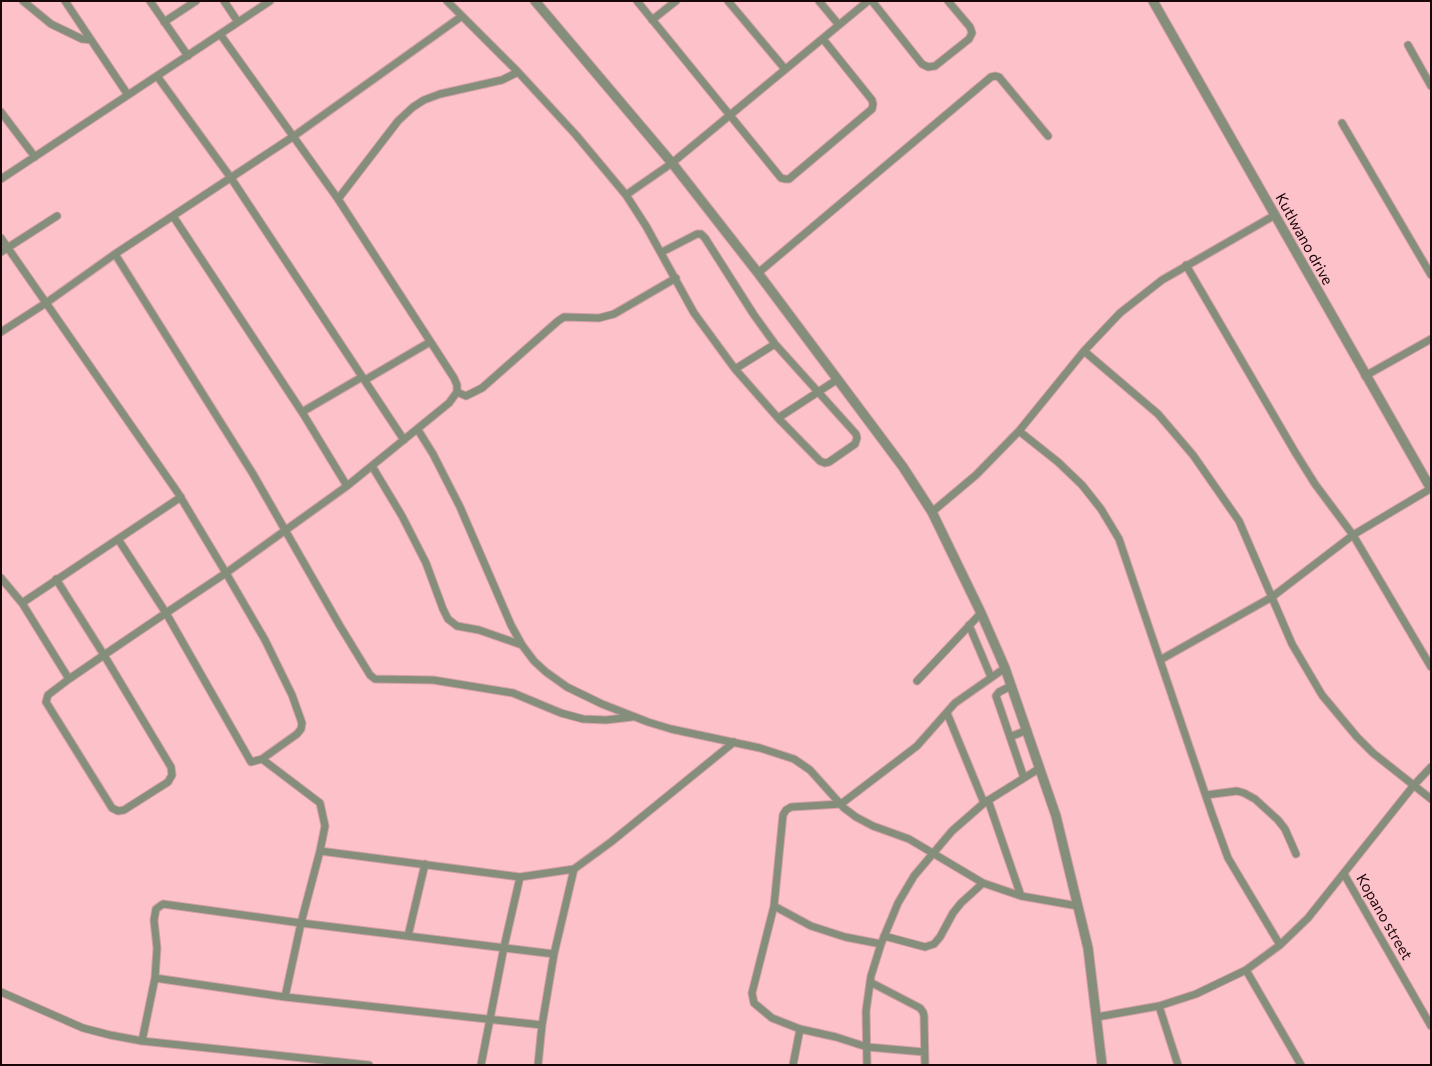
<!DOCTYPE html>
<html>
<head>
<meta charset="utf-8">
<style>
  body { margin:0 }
  #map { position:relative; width:1432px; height:1066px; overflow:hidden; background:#fdc1ca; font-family:Commissioner,sans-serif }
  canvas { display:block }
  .frame { position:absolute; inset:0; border:2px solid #1a070a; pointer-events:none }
</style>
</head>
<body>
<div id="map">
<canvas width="1432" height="1066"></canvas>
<div class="frame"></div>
</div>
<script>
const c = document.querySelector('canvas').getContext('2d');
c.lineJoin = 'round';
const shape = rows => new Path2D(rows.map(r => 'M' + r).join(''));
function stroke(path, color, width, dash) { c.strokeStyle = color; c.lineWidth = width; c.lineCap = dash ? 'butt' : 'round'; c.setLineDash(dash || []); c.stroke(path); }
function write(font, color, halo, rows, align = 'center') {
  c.font = font + ' Commissioner,sans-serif'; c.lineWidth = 4; c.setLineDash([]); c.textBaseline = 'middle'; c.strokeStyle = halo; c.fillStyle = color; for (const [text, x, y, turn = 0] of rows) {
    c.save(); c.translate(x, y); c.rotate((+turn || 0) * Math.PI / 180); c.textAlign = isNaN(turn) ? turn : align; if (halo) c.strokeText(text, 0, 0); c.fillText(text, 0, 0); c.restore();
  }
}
const minor = shape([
  [23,1,51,24,82,39,91,40],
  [65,1,128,95],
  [150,1,188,56],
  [224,1,238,22],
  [447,1,518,72,576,135,626,195,646,226,694,313,735,369,778,418,820,461,825,463,829,462,855,444,857,438,856,434,775,344,754,315,705,238,701,234,697,234,662,252],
  [637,1,781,178,785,179,789,179,872,109,873,104,872,100,823,39],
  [728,1,785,69],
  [819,1,839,25],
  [872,1,922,64,928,67,935,66,969,39,972,33,970,27,948,1],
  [652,20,676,1],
  [164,22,196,1],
  [1408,45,1431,86],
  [157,76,231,178,404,440],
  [1,112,35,157],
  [1342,123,1431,275],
  [1,179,270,1],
  [626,195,672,163,868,1],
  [338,199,398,121,413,107,424,100,440,94,502,80,518,72],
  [173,216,302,412,347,486],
  [1,238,178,493,226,573,347,486,449,403,457,392,457,385,454,378,338,199,220,34],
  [1,252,57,216],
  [115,254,253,474,340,626,370,675,375,679,433,680,513,693,561,713,583,719,606,720,632,717],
  [1186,265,1295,452,1315,484,1353,535,1431,667],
  [758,273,991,77,995,76,999,77,1048,136],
  [1,332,46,303,115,254,294,136,462,16],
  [1084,351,1158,414,1193,455,1239,521,1292,644,1322,695,1357,737,1373,753,1431,799],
  [735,369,775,344],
  [1365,376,1431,339],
  [365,380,430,342],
  [457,392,466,396,482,388,558,321,564,317,599,318,614,314,676,278],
  [302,412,362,377],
  [778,418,838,379],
  [418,430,433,454,460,507,511,625,522,645,534,661,546,672,567,687,602,704,648,722,671,729,760,748,794,759,810,770,844,808,856,817,873,826,909,839,983,883,1021,896,1078,906],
  [1019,431,1058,462,1082,485,1101,509,1119,539,1212,814,1228,858,1280,945],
  [372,466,402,516,426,563,443,609,448,619,457,626,479,630,522,645],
  [932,512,976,475,1019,431,1084,351,1120,313,1162,280,1275,215],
  [1,578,22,603,69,679],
  [56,579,104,655,171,767,172,775,168,782,124,810,118,811,112,808,46,702,48,695,69,679,104,655,166,613,226,573,265,640,292,695,302,723,301,729,297,734,262,759,251,762,166,613,118,539],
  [22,603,181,497],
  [969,625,991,677],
  [1160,660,1272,597,1353,535,1430,489],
  [917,681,981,613],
  [1011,686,999,692,996,696,1024,778],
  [947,713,984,803],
  [1010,737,1027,730],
  [262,759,320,803,325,826,320,851],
  [1206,795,1237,791,1244,793,1255,799,1278,820,1285,829,1296,854],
  [988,800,1021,896],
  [1344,874,1431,1026],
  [774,906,811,926,845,937,881,944],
  [408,936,425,864],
  [884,936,925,947,934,944,940,937,953,913,961,903,983,883],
  [1246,970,1301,1065],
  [155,978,285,997,542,1025],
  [870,982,920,1008,923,1012,924,1016,925,1065],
  [1,992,83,1028,110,1035,142,1041,369,1065],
  [285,997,301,923,320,851,520,877],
  [1159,1006,1178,1065],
  [1097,1017,1159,1006,1196,994,1246,970,1280,945,1308,918,1414,785,1431,767],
  [142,1041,155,978,157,948,154,920,156,909,163,904,301,923,554,954],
  [924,1052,867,1047,836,1037,800,1029,772,1018,754,1003,752,993,774,906,783,815,786,810,791,807,841,804,917,746,955,703,1005,668],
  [481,1065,504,947,520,877,574,869,611,842,734,742],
  [538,1065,542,1025,554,954,574,869],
  [793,1065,800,1029],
  [867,1065,866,1011,871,976,881,944,898,903,914,876,952,831,984,803,1040,768]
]);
const tertiary = shape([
  [535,1,672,163,758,273,903,467,932,512,981,613,1005,668,1056,816,1088,948,1102,1065],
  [1153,1,1431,489]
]);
stroke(minor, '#d4a0a7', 9);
stroke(tertiary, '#d4a0a7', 11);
stroke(minor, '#848e7a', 7);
stroke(tertiary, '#848e7a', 9);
write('15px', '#1a070a', '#fdc1ca', [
  ["Kutlwano drive",1304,239,61],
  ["Kopano street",1384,917,60]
]);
</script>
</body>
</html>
